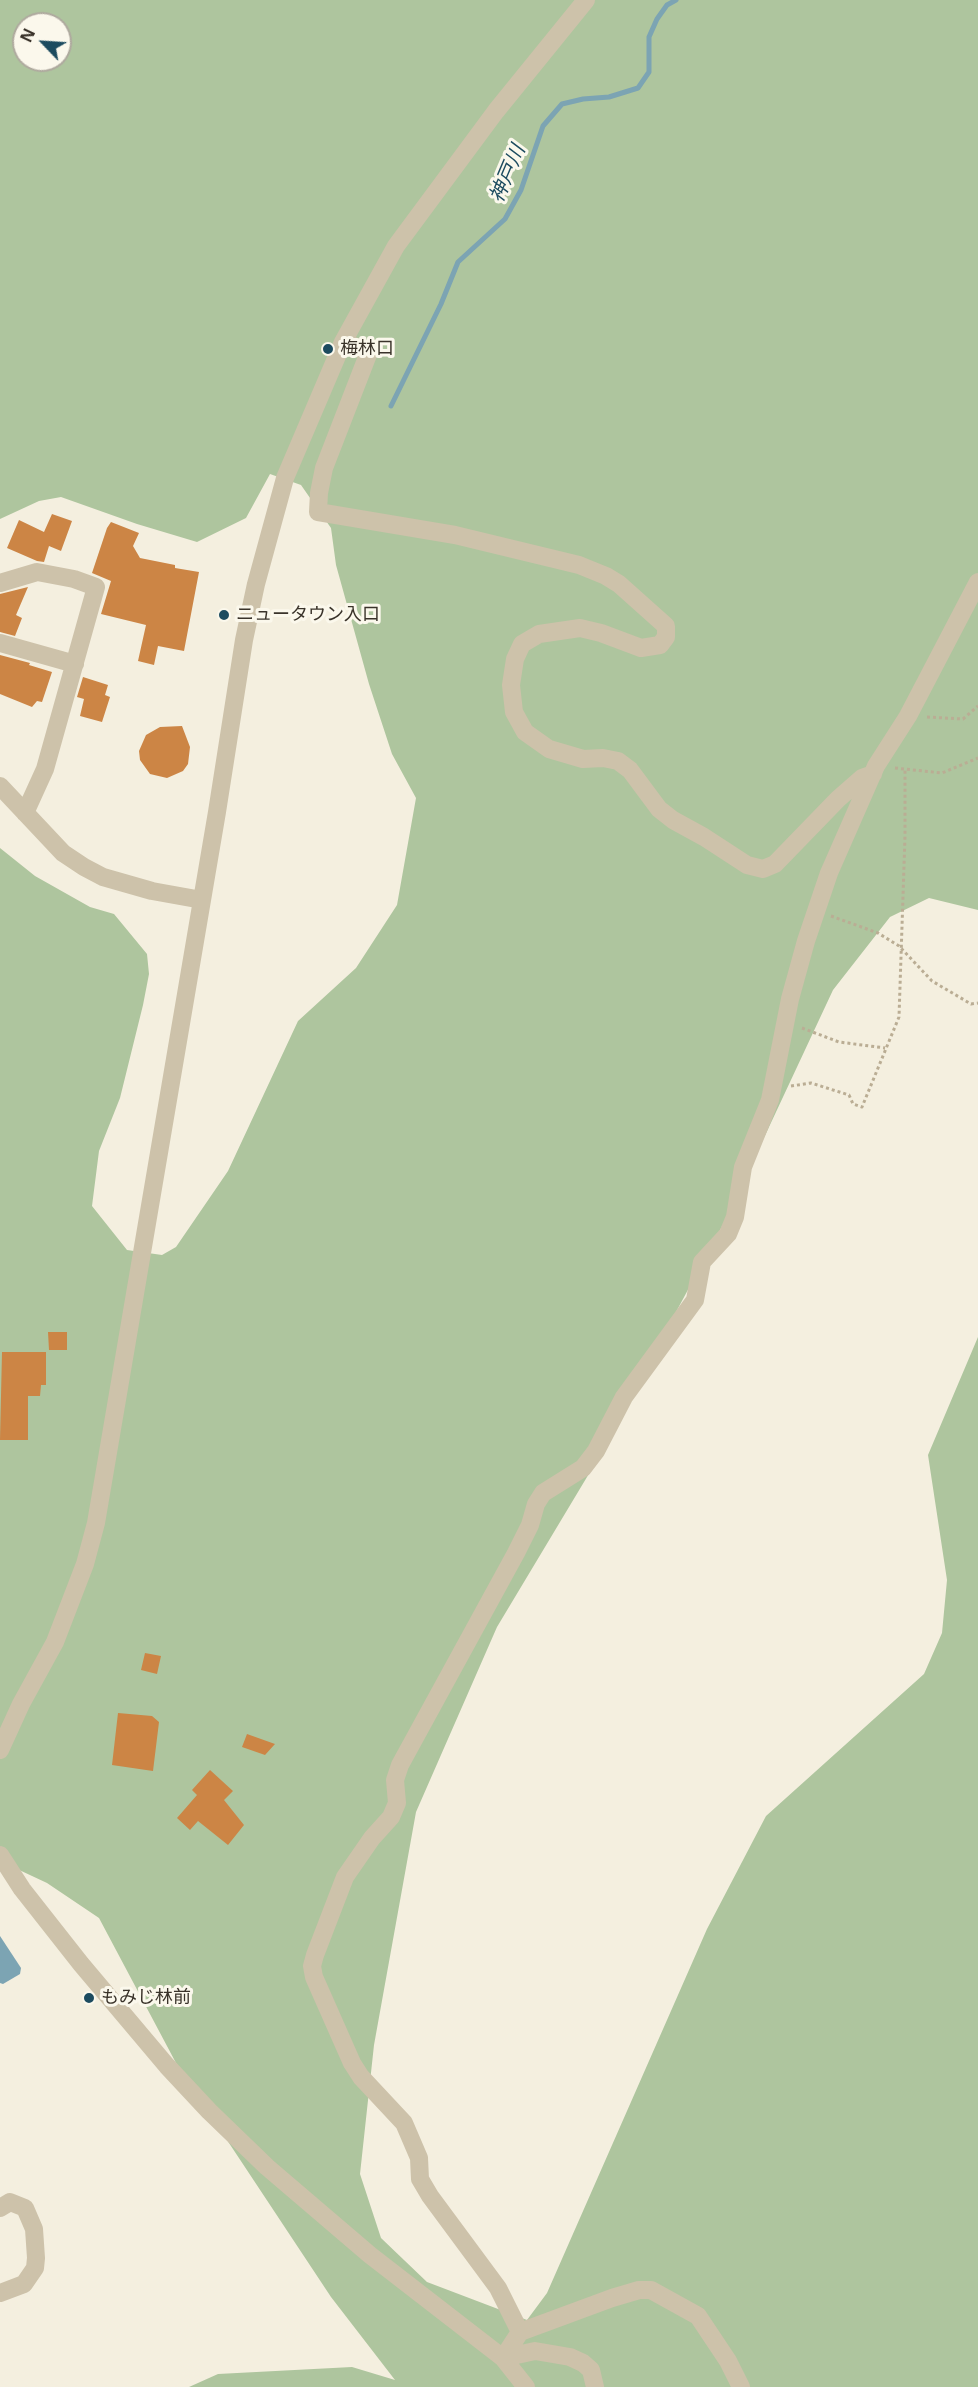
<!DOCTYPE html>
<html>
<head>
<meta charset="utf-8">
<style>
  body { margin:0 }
  #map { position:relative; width:978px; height:2387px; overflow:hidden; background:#f4efdf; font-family:"Noto Sans",sans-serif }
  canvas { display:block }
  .north { position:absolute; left:12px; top:12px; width:60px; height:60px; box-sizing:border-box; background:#fbf8ec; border:2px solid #aea99e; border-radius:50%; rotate:295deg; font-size:16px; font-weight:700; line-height:24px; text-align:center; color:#3a332a }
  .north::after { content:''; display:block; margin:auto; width:21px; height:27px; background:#1c4b5f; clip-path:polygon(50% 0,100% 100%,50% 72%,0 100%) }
</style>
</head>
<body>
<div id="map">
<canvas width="978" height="2387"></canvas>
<div class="north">N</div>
</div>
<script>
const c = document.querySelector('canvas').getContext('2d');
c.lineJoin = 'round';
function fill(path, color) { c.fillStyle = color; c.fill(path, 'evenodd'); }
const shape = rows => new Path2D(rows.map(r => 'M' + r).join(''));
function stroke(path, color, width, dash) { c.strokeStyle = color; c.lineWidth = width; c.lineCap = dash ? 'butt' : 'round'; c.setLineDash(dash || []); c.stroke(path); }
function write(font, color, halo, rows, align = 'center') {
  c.font = font + ' "Noto Sans","Noto Sans JP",sans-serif'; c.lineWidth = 6; c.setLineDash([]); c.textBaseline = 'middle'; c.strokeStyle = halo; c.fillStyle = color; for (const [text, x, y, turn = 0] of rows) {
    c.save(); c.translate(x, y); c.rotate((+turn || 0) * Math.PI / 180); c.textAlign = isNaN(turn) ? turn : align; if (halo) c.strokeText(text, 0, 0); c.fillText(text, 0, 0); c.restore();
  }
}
fill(shape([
  [0,0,978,0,978,910,929,898,890,917,833,990,726,1219,590,1472,497,1627,416,1812,374,2045,360,2174,381,2238,427,2282,527,2320,547,2293,707,1929,766,1816,924,1674,942,1633,947,1580,928,1455,978,1337,978,2387,189,2387,218,2374,352,2367,395,2380,331,2297,176,2063,99,1918,47,1883,0,1861,0,848,35,876,90,907,114,914,147,954,149,974,143,1005,120,1098,99,1151,92,1206,127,1250,162,1255,176,1247,228,1171,298,1021,356,968,397,905,416,798,392,754,369,684,336,565,331,528,301,485,270,474,246,518,197,542,137,524,61,497,39,501,0,519],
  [24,24,60,24,60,60,24,60]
]), '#aec59e');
fill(shape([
  [0,1936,21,1968,20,1974,3,1984,0,1983]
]), '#7ca4b3');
stroke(shape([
  [391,406,441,304,458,262,505,219,521,190,543,126,562,104,583,99,609,97,638,88,649,72,649,37,657,19,667,5,676,0]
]), '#7ca4b3', 5);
fill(shape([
  [52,514,72,521,61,551,49,546,44,562,37,561,7,548,19,520,44,532],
  [111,522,139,533,133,546,140,558,175,565,175,568,199,572,184,651,158,646,154,665,138,661,146,625,101,614,111,581,92,573,107,528],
  [28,587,16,615,22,618,15,636,0,632,0,594],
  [0,655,30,663,29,665,52,672,42,702,37,701,32,707,0,694],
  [83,677,108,685,105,695,110,697,102,722,80,716,84,699,77,697],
  [182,726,190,747,188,764,183,771,167,778,150,774,140,760,139,751,146,735,160,727],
  [48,1332,67,1332,67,1350,49,1350],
  [2,1352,46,1352,46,1385,41,1385,40,1396,28,1396,28,1440,0,1440],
  [145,1653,161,1656,157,1674,141,1670],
  [118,1713,152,1716,159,1722,153,1771,112,1765],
  [247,1734,275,1744,265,1755,242,1747],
  [210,1770,233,1791,224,1800,244,1825,228,1845,198,1821,190,1830,177,1818,197,1795,192,1790]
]), '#cc8545');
stroke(shape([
  [927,717,963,719,978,706],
  [895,768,942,773,978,758],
  [831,916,878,933,899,946,932,981,971,1004,978,1003],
  [802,1028,839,1042,885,1048],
  [791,1086,811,1083,849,1095,853,1104,862,1107,899,1017,905,836,905,770]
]), '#baad94', 3, [3, 3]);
stroke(shape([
  [343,342,369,352,324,468,319,493,318,512,455,535,579,565,606,576,619,584,666,626,666,637,660,645,641,648,601,633,580,628,539,634,522,644,515,659,511,685,514,712,525,732,549,749,583,759,603,758,618,761,630,770,659,809,673,820,704,837,747,865,763,869,775,864,838,799,862,778,873,774],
  [0,583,37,572,74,579,96,587,45,769,25,813],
  [0,643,75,664],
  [0,786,63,853,84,867,103,877,152,891,202,900],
  [0,1750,21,1704,55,1642,85,1564,96,1523,217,812,244,640,256,584,285,478,343,342,396,246,496,111,586,0],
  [0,1855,22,1889,81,1964,167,2066,209,2111,267,2167,370,2255,503,2358,526,2387],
  [0,2208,10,2202,25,2208,34,2229,36,2258,35,2268,24,2284,0,2293],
  [520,2332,498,2288,430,2196,420,2179,419,2158,404,2123,361,2077,352,2063,314,1977,312,1966,315,1955,345,1877,372,1838,391,1817,397,1803,395,1780,400,1765,516,1553,530,1525,536,1504,543,1493,583,1468,596,1451,624,1397,695,1300,702,1262,728,1234,735,1217,743,1167,770,1100,790,999,806,941,829,873,876,766,908,716,978,582],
  [503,2358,520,2332,612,2298,639,2290,651,2290,698,2316,728,2361,741,2387],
  [503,2358,535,2351,570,2357,583,2363,591,2370,595,2387]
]), '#cdc2aa', 18);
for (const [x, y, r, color] of [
  [328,349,6,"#1c4b5f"],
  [224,615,6,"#1c4b5f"],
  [89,1998,6,"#1c4b5f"]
]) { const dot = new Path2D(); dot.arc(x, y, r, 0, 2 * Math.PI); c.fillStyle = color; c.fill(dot); stroke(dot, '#fbf8ec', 2); }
write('18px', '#3a332a', '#fbf8ec', [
  ["梅林口",340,349],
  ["ニュータウン入口",236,615],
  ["もみじ林前",101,1998]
], 'left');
write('italic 20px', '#1c4b5f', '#fbf8ec', [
  ["神戸川",508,174,-67]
]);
</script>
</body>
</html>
